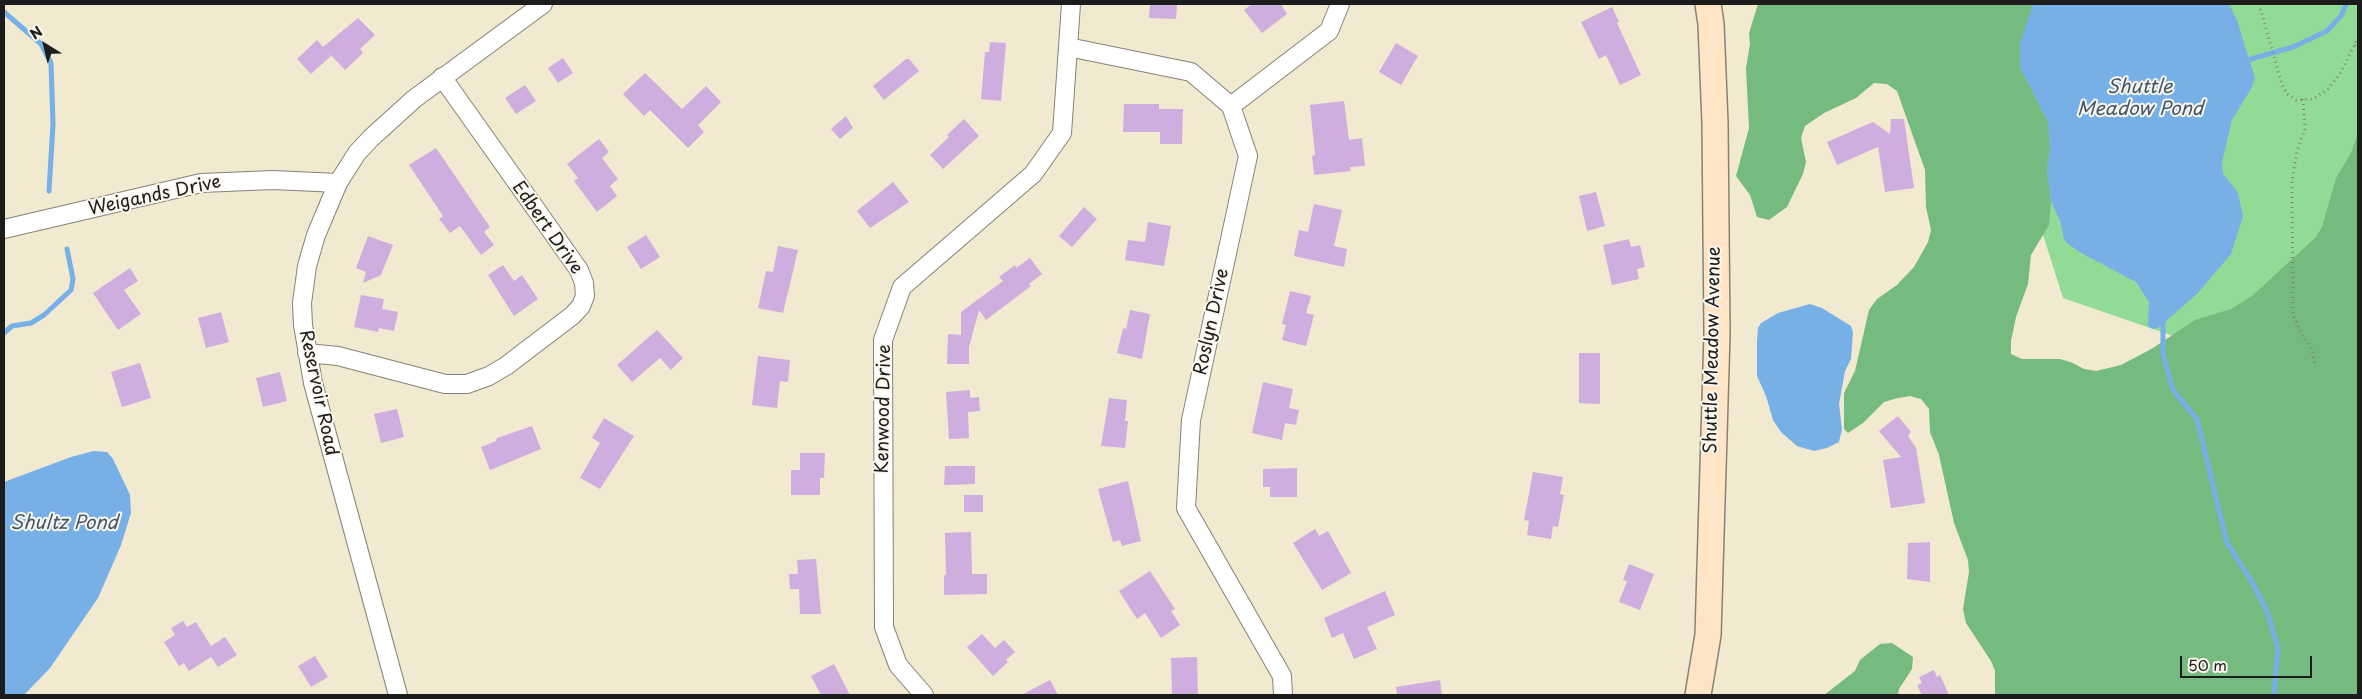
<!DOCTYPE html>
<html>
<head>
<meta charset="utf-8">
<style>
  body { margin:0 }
  #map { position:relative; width:2362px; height:699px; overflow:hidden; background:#f1e9d0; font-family:"Playpen Sans",sans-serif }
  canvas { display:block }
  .frame { position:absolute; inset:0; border:5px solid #1c1c1c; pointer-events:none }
  .north { position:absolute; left:20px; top:20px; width:50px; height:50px; -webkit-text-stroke:4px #fbf7ec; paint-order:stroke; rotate:324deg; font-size:14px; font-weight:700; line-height:20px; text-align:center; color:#1c1c1c }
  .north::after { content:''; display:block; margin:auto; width:18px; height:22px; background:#1c1c1c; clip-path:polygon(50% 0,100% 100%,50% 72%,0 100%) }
  .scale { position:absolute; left:2180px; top:656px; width:132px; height:22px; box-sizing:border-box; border:2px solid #1c1c1c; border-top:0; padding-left:6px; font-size:15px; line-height:18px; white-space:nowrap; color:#1c1c1c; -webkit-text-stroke:4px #fbf7ec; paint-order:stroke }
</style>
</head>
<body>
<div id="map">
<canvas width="2362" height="699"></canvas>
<div class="frame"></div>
<div class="north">N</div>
<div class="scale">50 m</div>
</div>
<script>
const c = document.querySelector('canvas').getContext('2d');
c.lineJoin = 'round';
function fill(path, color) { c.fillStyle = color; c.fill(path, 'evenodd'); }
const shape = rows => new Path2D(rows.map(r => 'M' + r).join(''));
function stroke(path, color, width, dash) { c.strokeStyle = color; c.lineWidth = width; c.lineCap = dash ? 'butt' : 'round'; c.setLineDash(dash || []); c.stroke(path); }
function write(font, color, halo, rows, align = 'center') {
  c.font = font + ' "Playpen Sans",sans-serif'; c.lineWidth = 4; c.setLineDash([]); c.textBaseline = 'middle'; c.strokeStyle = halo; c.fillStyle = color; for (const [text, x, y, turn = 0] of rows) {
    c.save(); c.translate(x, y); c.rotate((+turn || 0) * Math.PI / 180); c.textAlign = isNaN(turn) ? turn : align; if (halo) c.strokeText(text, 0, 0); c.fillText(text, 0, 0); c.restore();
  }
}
fill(shape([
  [1970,4,2358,4,2358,179,2345,276,2211,349,2063,298]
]), '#92db97');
fill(shape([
  [1758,4,2033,4,2020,67,2048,122,2050,146,2047,170,2051,201,2049,225,2031,255,2028,284,2016,317,2011,341,2011,354,2022,359,2060,359,2073,363,2084,369,2096,371,2121,365,2153,348,2195,320,2231,309,2252,296,2316,237,2322,227,2336,178,2351,153,2358,133,2358,695,1995,695,1995,671,1991,661,1966,623,1963,609,1969,572,1968,560,1954,523,1939,455,1930,432,1929,409,1921,399,1910,396,1898,398,1884,402,1863,423,1848,433,1844,429,1844,393,1855,371,1869,310,1877,299,1897,285,1914,267,1928,242,1931,230,1926,207,1925,170,1897,91,1887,84,1874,83,1856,98,1824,113,1805,126,1801,138,1806,162,1803,174,1787,207,1769,220,1757,217,1750,195,1736,176,1749,128,1746,68,1750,44,1749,33],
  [1892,643,1913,657,1912,669,1899,689,1898,695,1824,695,1855,671,1860,660,1880,644]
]), '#75bb80');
fill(shape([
  [2033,4,2229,4,2237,20,2255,78,2251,89,2232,120,2222,162,2223,173,2238,193,2243,216,2231,254,2197,294,2158,328,2153,329,2148,326,2149,302,2136,282,2083,254,2068,244,2064,239,2060,221,2051,201,2047,170,2050,146,2048,122,2020,67,2020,43],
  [1810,304,1822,308,1843,321,1851,326,1853,332,1851,359,1845,371,1839,404,1842,429,1839,442,1827,448,1814,451,1797,446,1781,432,1773,420,1766,396,1757,376,1757,341,1758,328,1761,323,1778,313],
  [94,451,107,452,113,459,130,495,131,513,121,545,98,598,50,668,24,695,4,695,4,482,71,457]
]), '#77b0e7');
stroke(shape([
  [4,12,41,44,51,63,53,124,49,191],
  [2245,62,2251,59,2293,47,2327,31,2341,16,2346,4],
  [2163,320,2163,354,2173,390,2197,419,2227,543,2252,582,2267,611,2278,648,2274,695],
  [4,333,12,326,31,323,44,315,71,290,73,279,67,249]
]), '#77b0e7', 5);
fill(shape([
  [1150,4,1177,4,1176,19,1149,18],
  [1252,4,1281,4,1287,14,1262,33,1244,10],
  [1612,7,1619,22,1617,23,1641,75,1620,85,1606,55,1599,59,1581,22],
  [358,18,375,35,360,49,363,53,345,70,328,52,331,56,311,74,297,59,317,40,323,47],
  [990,42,1006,43,1001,101,981,99,985,52,989,52],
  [1396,43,1418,56,1401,85,1379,72],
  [563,58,573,73,558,83,548,68],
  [906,59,909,59,919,71,884,100,873,86],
  [645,73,682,109,706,86,721,102,698,125,704,132,688,148,650,110,644,116,623,94],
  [525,85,536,101,516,114,505,98],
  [1344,101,1349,140,1362,138,1365,166,1350,167,1351,171,1314,175,1312,156,1315,155,1310,105],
  [1124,104,1159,104,1159,109,1183,109,1182,144,1160,144,1160,132,1123,132],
  [846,116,853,128,840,139,831,129],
  [964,119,979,136,943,169,930,155,949,137,947,135],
  [1891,119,1904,119,1914,188,1885,192,1878,147,1837,165,1827,142,1873,122,1890,134],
  [599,139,609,152,602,158,618,179,610,186,617,196,597,212,574,181,578,178,567,164],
  [436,148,490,227,484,232,494,245,481,255,460,226,450,233,439,219,443,216,409,165],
  [893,182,909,202,870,228,857,211],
  [1596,192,1605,226,1587,231,1579,196],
  [1314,204,1342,210,1334,246,1347,249,1344,267,1294,256,1299,230,1308,232],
  [1084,207,1097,219,1072,247,1059,236],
  [1148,222,1171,226,1164,266,1125,260,1128,240,1145,242],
  [646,235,660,257,641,269,627,247],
  [368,236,393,245,381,275,363,283,366,272,356,268],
  [1629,239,1631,247,1640,245,1645,267,1637,269,1639,279,1612,285,1603,245],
  [778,246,798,250,783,313,758,308,766,271,773,272],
  [1030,258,1042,274,1029,284,1031,286,986,320,979,310,969,347,969,364,947,364,948,334,961,335,961,312,1003,281,999,277,1015,265,1016,268],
  [503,265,514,281,522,275,538,299,514,316,488,275],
  [130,268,138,281,124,290,141,314,118,330,93,293],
  [1290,291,1311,296,1306,313,1314,315,1306,346,1282,340,1286,325,1282,324],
  [361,295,384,299,382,309,398,312,394,331,379,328,378,332,354,327],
  [1130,310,1150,314,1142,359,1117,353,1123,328,1126,329],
  [221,312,229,342,206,348,198,318],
  [657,330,683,358,671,370,660,358,632,382,617,365],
  [1579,353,1600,353,1600,404,1579,403],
  [758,356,790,360,788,382,780,381,777,408,752,405],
  [140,363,151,398,122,407,111,372],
  [280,372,287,401,263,407,256,378],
  [1263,382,1293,389,1289,408,1299,410,1296,425,1285,423,1282,440,1252,433],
  [970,390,970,398,979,397,980,411,968,412,969,438,949,439,946,392],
  [1109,398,1127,400,1125,421,1128,421,1125,448,1101,446],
  [397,409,404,437,381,443,374,414],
  [1898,416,1911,432,1908,436,1916,448,1925,503,1891,508,1883,460,1901,457,1879,431],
  [604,418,634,436,600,489,580,478,600,443,592,438],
  [532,426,541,449,490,470,481,447,496,441,497,438],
  [800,453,825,453,824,478,820,478,820,495,791,495,791,470,800,470],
  [945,466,975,466,975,484,944,485],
  [1297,468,1297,497,1270,497,1270,487,1263,487,1263,469],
  [1533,472,1563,477,1560,494,1564,495,1558,527,1553,526,1551,539,1527,535,1529,521,1524,520],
  [1128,481,1141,541,1122,546,1120,540,1113,542,1098,489],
  [964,495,983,495,983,512,964,512],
  [1315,529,1319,536,1328,531,1351,573,1322,590,1293,543],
  [971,532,972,574,987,574,987,594,944,595,944,576,946,574,945,533],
  [1930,542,1930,582,1907,579,1908,543],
  [816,559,821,614,800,614,799,589,790,589,789,574,798,574,797,560],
  [1629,564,1654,574,1640,610,1619,602,1627,581,1623,580],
  [1150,571,1175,609,1171,611,1180,625,1161,638,1145,613,1137,619,1119,591],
  [1385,591,1395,615,1367,627,1377,649,1354,659,1343,633,1332,638,1324,618],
  [183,621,187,627,196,622,211,646,225,637,237,655,218,667,211,657,189,671,184,663,179,666,164,642,175,635,171,628],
  [982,634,995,648,1004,640,1015,652,1006,660,1008,662,993,676,967,647],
  [315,656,328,677,311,687,298,666],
  [1197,657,1198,695,1172,695,1171,658],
  [834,664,850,695,821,695,811,676],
  [1934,670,1937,677,1940,675,1949,695,1922,695,1917,685,1922,683,1919,677],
  [1050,680,1058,695,1021,695],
  [1440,680,1442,695,1397,695,1396,687]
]), '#cfaedf');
const street = shape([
  [1068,47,1191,72,1231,106,1248,156,1191,420,1186,508,1282,676,1283,695],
  [1231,106,1329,31,1340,4],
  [4,229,201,183,273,180,338,183],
  [307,353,338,356,445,384,467,384,489,376,506,366,573,315,581,306,585,296,584,283,579,270,442,77],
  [398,695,313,383,303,325,302,303,307,266,316,235,338,183,357,153,371,138,414,99,543,4],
  [924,695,898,665,884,627,883,340,902,287,1033,174,1062,133,1071,4]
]);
const secondary = shape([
  [1698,695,1708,635,1717,334,1715,123,1711,24,1708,4]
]);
stroke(street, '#868276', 20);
stroke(secondary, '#868276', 28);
stroke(shape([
  [2259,4,2282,85,2287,94,2296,100,2313,99,2328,89,2340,74,2358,38],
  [2355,45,2358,49],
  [2303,99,2305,129,2297,151,2292,181,2293,315,2302,335,2311,347,2315,364]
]), '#868276', 3, [1, 4]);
stroke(street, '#fff', 18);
stroke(secondary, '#ffe4c6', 25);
write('18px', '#1c1c1c', '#fbf7ec', [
  ["Weigands Drive",155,196,-12],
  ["Edbert Drive",547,228,55],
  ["Roslyn Drive",1212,322,-78],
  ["Shuttle Meadow Avenue",1713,350,-89],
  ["Reservoir Road",318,393,78],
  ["Kenwood Drive",884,409,-89]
]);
write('italic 19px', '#40576d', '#fbf7ec', [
  ["Shuttle",2140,88],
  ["Meadow Pond",2140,110],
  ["Shultz Pond",64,524]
]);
</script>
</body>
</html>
